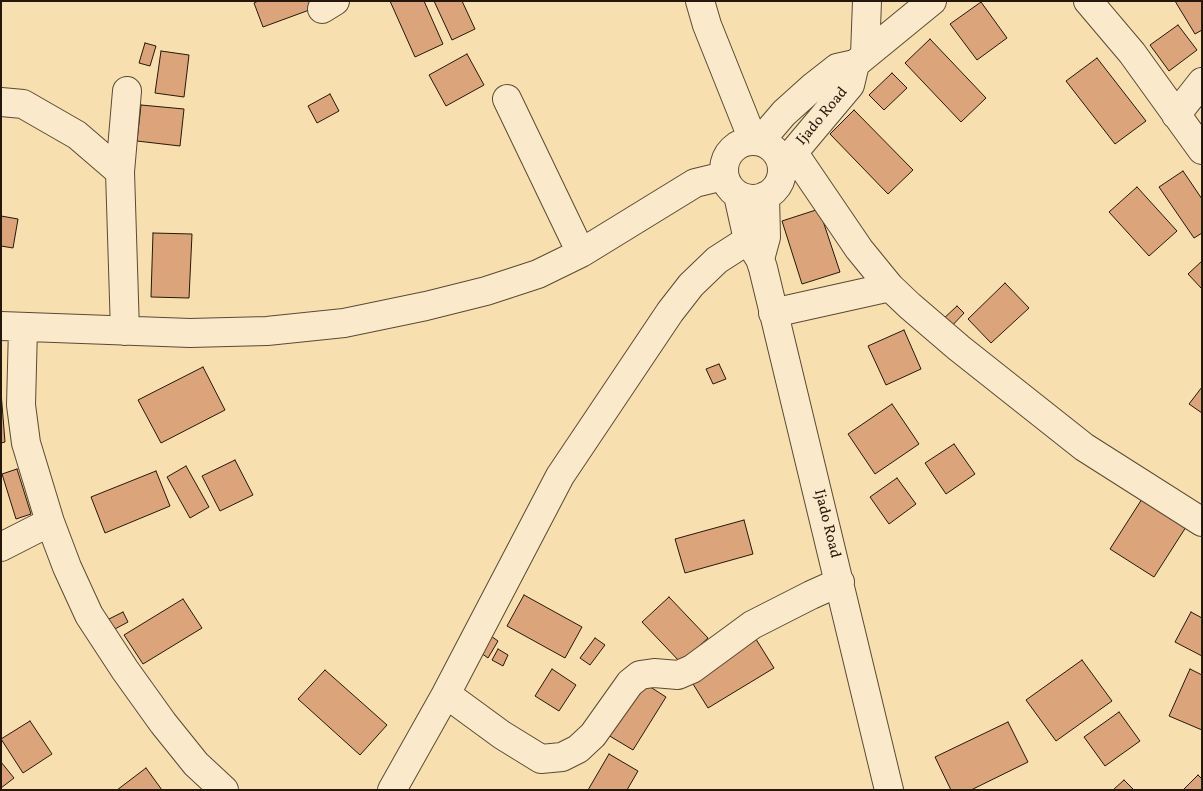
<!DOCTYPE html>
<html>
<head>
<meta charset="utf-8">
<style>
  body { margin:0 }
  #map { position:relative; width:1203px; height:791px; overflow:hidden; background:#f7dfaf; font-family:Vollkorn,serif }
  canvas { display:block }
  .frame { position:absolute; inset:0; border:2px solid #25180a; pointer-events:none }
</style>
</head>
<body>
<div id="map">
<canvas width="1203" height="791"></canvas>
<div class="frame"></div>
</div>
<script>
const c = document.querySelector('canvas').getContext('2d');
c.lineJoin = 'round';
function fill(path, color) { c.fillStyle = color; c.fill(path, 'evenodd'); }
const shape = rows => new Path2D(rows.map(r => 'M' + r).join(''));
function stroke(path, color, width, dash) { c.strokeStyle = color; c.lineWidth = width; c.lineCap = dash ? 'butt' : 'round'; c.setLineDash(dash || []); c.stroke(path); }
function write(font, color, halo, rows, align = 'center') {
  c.font = font + ' Vollkorn,serif'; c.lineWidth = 4; c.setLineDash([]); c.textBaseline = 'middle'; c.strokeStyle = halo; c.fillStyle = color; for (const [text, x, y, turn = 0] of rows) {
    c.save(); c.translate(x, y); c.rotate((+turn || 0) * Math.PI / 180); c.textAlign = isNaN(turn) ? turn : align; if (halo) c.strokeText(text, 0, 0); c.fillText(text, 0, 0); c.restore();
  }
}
const building = shape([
  [258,1,309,1,312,9,263,27,254,3,258,1],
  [390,1,424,1,443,44,415,57,390,1],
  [434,1,462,1,475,29,452,40,434,1],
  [1175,1,1202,1,1202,30,1195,34,1175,1],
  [981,2,1007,38,977,60,950,24,981,2],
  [1178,25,1197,50,1169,71,1150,45,1178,25],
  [930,39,986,98,961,122,905,63,930,39],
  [145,43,156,46,150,66,139,63,145,43],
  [161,51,189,55,184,97,155,93,161,51],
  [467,54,484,85,446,106,429,75,467,54],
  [1097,58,1146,121,1115,144,1066,81,1097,58],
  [892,73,907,88,884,110,869,95,892,73],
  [330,94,339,111,317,123,308,106,330,94],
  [141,105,184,109,180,146,137,141,141,105],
  [854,110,913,170,888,194,830,134,854,110],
  [1183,171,1202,199,1202,233,1194,238,1159,187,1183,171],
  [1137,187,1177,231,1149,256,1109,212,1137,187],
  [819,209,840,272,802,284,782,221,819,209],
  [1,216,18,219,13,248,1,246,1,216],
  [153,233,192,234,189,298,151,297,153,233],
  [1202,261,1202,289,1188,274,1202,261],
  [1005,283,1029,308,991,343,968,319,1005,283],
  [957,306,964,313,949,329,941,321,957,306],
  [904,330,921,369,886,385,868,346,904,330],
  [719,364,726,379,713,384,706,369,719,364],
  [203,367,225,410,161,443,138,400,203,367],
  [1202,387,1202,413,1189,404,1202,387],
  [1,392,5,442,1,443,1,392],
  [892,404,919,444,875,474,848,434,892,404],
  [954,444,975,474,946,494,925,463,954,444],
  [235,460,253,495,220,511,202,476,235,460],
  [186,466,209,507,190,518,167,477,186,466],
  [17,469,31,514,16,519,2,474,17,469],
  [156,471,170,506,105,533,91,497,156,471],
  [897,478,916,504,889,524,870,497,897,478],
  [1142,499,1186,527,1154,577,1110,549,1142,499],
  [744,520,753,554,685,573,675,539,744,520],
  [524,595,582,627,565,658,507,626,524,595],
  [669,597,708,638,681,663,642,622,669,597],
  [183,599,202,628,143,664,124,635,183,599],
  [123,612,128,622,113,630,107,620,123,612],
  [1191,612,1202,618,1202,656,1175,642,1191,612],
  [491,636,498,641,488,658,481,653,491,636],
  [754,636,774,668,708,708,688,676,754,636],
  [595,638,605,645,590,665,580,658,595,638],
  [498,649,508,655,503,666,492,660,498,649],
  [1082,660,1112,701,1056,741,1026,700,1082,660],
  [552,669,576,685,559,711,535,696,552,669],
  [1190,669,1202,675,1202,730,1169,716,1190,669],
  [325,670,387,725,360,755,298,699,325,670],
  [641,681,666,697,633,750,608,735,641,681],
  [1119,712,1140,741,1105,766,1084,737,1119,712],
  [30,721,52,754,23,773,1,739,30,721],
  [1008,722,1028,762,971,790,951,790,935,757,1008,722],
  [609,754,638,771,627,790,588,790,609,754],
  [1,762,14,778,1,788,1,762],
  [146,768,162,790,117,790,146,768],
  [1198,775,1202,779,1202,790,1183,790,1198,775],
  [1124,780,1134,790,1113,790,1124,780]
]);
fill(building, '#dca47b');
stroke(building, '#25180a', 1);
const minor = shape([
  [700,1,707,25,753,140],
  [1088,1,1132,53,1202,150],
  [322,9,335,1],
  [865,55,867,1],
  [507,99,581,253],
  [1,102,23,104,77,135,120,172],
  [1176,115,1202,82],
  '724 170a29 29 0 1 1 58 0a29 29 0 1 1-58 0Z',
  [760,141,784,113,814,86,837,68,855,64,932,1],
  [793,152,859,249,890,287,910,306,959,348,1084,447,1202,522],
  [782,166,850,85,855,64],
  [738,195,748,240,760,259,763,268,889,790],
  [760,259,766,237,765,196],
  [773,313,890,287],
  [1,326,190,333,267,331,344,323,426,306,486,291,538,274,581,253,695,183,724,176],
  [23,328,21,405,26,443,50,522,67,567,89,615,125,670,163,723,196,764,224,790],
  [125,331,120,172,127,91],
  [1,547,50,522],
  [446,694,502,735,541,759,562,757,578,749,593,735,630,683,640,675,654,673,678,675,692,669,752,625,811,595,840,582],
  [392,790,446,694,560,476,670,312,691,285,717,260,748,240]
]);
stroke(minor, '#5a4a33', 30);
stroke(minor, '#faeacb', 28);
write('15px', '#25180a', '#faeacb', [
  ["Ijado Road",823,117,-50],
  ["Ijado Road",826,524,76]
]);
</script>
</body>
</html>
